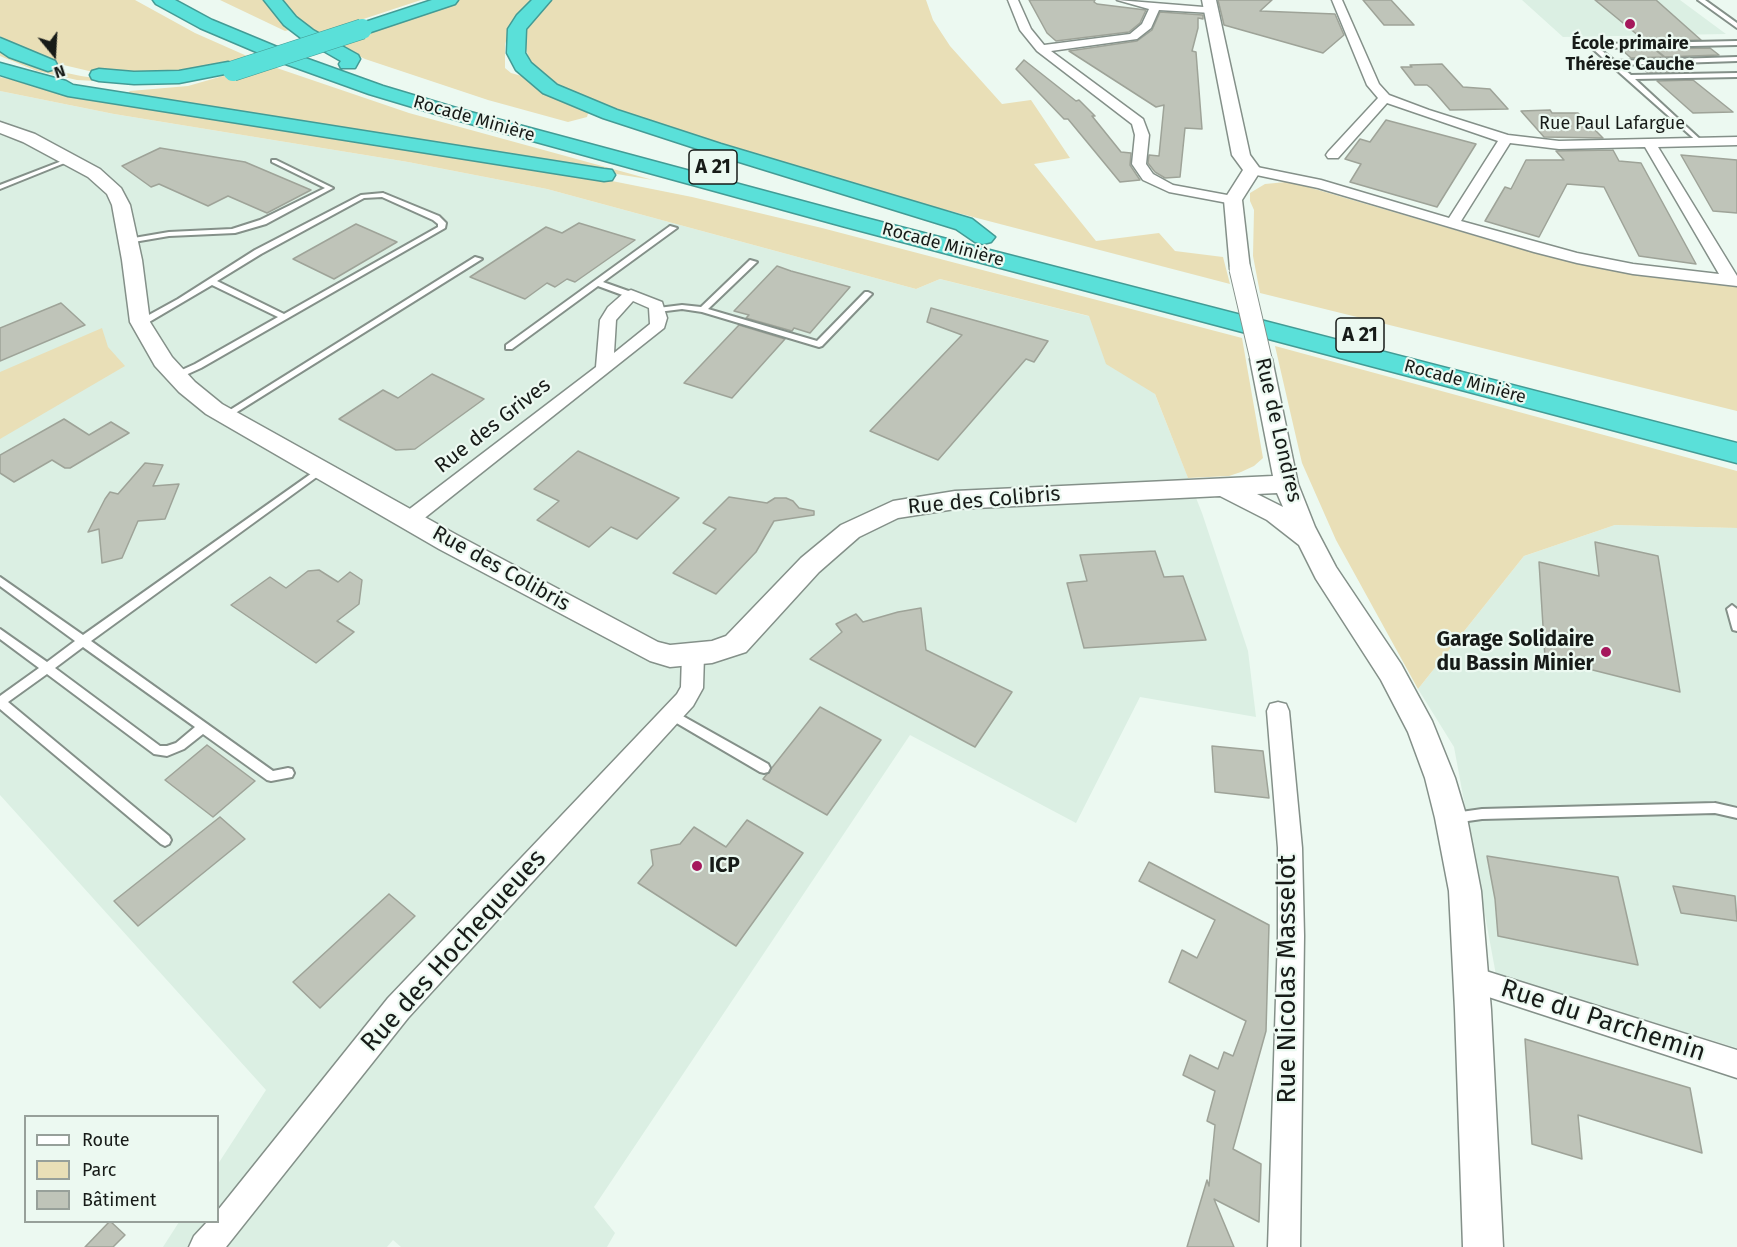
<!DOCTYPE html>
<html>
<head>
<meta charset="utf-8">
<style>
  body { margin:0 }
  #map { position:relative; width:1737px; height:1247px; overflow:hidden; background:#ecf9f1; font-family:"Fira Sans",sans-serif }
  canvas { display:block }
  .legend { position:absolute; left:24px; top:1115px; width:195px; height:108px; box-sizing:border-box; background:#ecf9f1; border:2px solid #97a09a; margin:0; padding:8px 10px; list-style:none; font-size:18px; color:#171b18 }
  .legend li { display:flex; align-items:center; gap:12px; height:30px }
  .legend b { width:30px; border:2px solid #97a09a }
  .north { position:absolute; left:24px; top:24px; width:60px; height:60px; -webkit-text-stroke:4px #ecf9f1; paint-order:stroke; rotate:162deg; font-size:16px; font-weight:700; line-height:24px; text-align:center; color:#171b18 }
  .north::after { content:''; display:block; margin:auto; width:21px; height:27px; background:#171b18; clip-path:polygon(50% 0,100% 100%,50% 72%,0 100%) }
</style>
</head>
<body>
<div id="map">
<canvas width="1737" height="1247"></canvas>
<ul class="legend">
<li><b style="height:8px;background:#fff"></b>Route</li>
<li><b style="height:16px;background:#e9dfb7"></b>Parc</li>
<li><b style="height:16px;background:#bfc4b9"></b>Bâtiment</li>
</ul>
<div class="north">N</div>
</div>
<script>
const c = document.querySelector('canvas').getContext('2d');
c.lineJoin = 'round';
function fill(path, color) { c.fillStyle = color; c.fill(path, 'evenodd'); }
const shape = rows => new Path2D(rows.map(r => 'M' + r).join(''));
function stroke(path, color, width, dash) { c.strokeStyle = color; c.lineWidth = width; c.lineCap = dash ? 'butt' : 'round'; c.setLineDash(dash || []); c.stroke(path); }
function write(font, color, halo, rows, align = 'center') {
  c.font = font + ' "Fira Sans",sans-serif'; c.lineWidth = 4.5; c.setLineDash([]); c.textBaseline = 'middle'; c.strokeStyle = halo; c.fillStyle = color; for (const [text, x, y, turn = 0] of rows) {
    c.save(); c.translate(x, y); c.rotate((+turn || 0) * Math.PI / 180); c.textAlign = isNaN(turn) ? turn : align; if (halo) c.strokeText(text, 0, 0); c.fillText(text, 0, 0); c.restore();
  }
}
fill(shape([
  [1522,0,1680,0,1726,34,1563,37],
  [0,91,114,114,408,162,547,189,916,289,940,279,1128,326,1202,513,1248,651,1256,717,1140,697,1076,823,910,735,594,1207,615,1233,607,1247,401,1247,393,1240,387,1247,163,1247,179,1222,218,1222,218,1164,266,1090,0,795],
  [1615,525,1737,528,1737,1048,1496,975,1454,747,1418,689,1524,556]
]), '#dbefe3');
fill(shape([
  [0,0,135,0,195,33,247,56,197,72,115,74,89,71,55,63,5,41,0,36],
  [220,0,268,0,293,29,285,31],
  [281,0,421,0,318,34,292,14],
  [453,0,535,0,510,30,505,44,505,68,511,73,525,77,589,110,587,117,568,122,488,100,365,59,330,42],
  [550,0,926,0,933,20,950,46,1002,104,1031,100,1070,158,1034,164,1096,241,1159,233,1175,251,1223,257,1230,284,908,200,601,108,565,92,541,76,530,62,525,46,525,32,532,18],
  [0,49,43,68,81,76,128,83,77,80,37,71,0,56],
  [265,64,409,113,653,180,128,93,130,91,188,86],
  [0,77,43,87,612,181,692,197,822,228,1242,338,1263,458,1254,466,1241,472,1229,476,1188,478,1155,394,1106,364,1089,316,940,279,916,289,547,189,408,162,114,114,0,91],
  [1286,182,1308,187,1503,244,1579,264,1663,278,1737,287,1737,411,1260,293,1253,256,1254,210,1250,201,1250,193,1265,184],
  [102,328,108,347,125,366,0,439,0,372],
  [1275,346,1737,471,1737,528,1615,525,1524,556,1418,689,1336,540,1302,463]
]), '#e9dfb7');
const building = shape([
  [1029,0,1095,0,1094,2,1097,4,1146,10,1140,23,1129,32,1056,41,1047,33,1029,0],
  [1218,0,1272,0,1260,11,1335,14,1344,35,1323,53,1224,25,1218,0],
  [1363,0,1391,0,1414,25,1384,25,1363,0],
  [1595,0,1656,0,1701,40,1645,41,1595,0],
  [1160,12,1203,15,1203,19,1198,18,1198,28,1192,51,1196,52,1202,129,1185,128,1180,177,1165,178,1155,172,1148,163,1149,155,1159,156,1164,105,1156,107,1069,51,1137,41,1152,30,1160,12],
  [1710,48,1719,55,1665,57,1655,49,1710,48],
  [1654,49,1664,57,1631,58,1622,50,1654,49],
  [1024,60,1076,101,1079,100,1095,116,1092,116,1121,152,1131,153,1130,165,1140,180,1120,182,1068,119,1064,119,1016,69,1024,60],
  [1442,64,1463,87,1490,89,1508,109,1450,110,1431,88,1427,85,1415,85,1401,67,1412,67,1410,65,1442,64],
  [1674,65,1682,72,1647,72,1641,67,1674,65],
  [1693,80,1733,112,1693,113,1657,81,1693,80],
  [1550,110,1552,113,1578,113,1603,138,1544,137,1521,111,1550,110],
  [1386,120,1476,144,1437,207,1350,182,1361,164,1345,159,1360,139,1370,142,1386,120],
  [160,148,245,162,311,190,267,213,228,196,208,206,159,184,151,187,122,166,160,148],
  [1613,150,1619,161,1641,163,1696,264,1639,256,1604,187,1567,184,1539,237,1485,221,1505,187,1511,189,1526,160,1564,160,1556,151,1613,150],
  [1681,155,1737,160,1737,213,1713,211,1681,155],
  [579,223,635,240,575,282,567,279,555,287,547,283,525,299,470,277,546,227,562,233,579,223],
  [356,224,397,242,334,279,293,259,356,224],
  [777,266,791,271,850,287,810,333,794,328,792,331,746,318,749,315,734,311,777,266],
  [61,303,85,325,0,361,0,328,61,303],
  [931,308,1048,341,1034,362,1026,359,938,460,870,431,962,335,927,322,931,308],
  [739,325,785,339,732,398,684,383,739,325],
  [432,374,484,399,415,449,396,450,339,419,383,390,398,398,432,374],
  [64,419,89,435,111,422,129,433,70,468,65,468,52,460,14,482,0,473,0,455,64,419],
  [578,451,679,498,637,539,611,527,589,547,537,520,559,501,534,489,578,451],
  [145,463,163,465,153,486,179,484,165,519,138,521,122,558,102,563,99,529,88,532,105,499,110,492,118,494,145,463],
  [729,497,767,503,775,498,786,498,793,501,799,508,814,511,814,515,774,521,756,552,716,594,673,573,716,529,703,523,729,497],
  [1595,542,1658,556,1680,692,1545,658,1539,562,1599,576,1595,542],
  [1155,551,1164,577,1183,576,1206,640,1084,648,1067,583,1087,581,1080,555,1155,551],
  [319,570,338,582,350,572,362,580,359,604,337,621,354,632,316,663,231,605,270,577,286,588,308,571,319,570],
  [921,608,926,650,1012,692,975,747,810,659,842,632,836,624,856,614,863,622,898,612,921,608],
  [820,707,881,740,827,815,763,779,820,707],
  [207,745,255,781,213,817,165,780,207,745],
  [1212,746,1263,751,1269,798,1215,792,1212,746],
  [220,817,245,839,138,926,114,901,220,817],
  [747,820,803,853,736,946,638,883,653,865,651,850,680,844,694,827,726,847,747,820],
  [1487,856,1618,877,1638,965,1498,936,1495,899,1487,856],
  [1149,862,1269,925,1266,1031,1233,1149,1261,1164,1259,1222,1214,1199,1234,1247,1187,1247,1207,1180,1209,1186,1215,1125,1207,1121,1215,1091,1183,1075,1190,1055,1218,1069,1224,1052,1233,1056,1246,1021,1169,982,1182,950,1197,958,1215,920,1139,881,1149,862],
  [1673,886,1735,896,1737,921,1681,913,1673,886],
  [389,894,415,916,320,1008,293,982,389,894],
  [1525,1039,1690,1088,1702,1153,1578,1115,1582,1159,1532,1144,1525,1039],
  [110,1221,125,1235,113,1247,85,1247,110,1221]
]);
fill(building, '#bfc4b9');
stroke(building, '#9ea398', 1.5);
const service = shape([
  [1698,0,1705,0,1737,23,1737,28,1698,0],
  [1737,41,1737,45,1604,48,1601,50,1615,61,1737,57,1737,61,1619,65,1631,75,1737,73,1737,77,1635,79,1702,141,1702,143,1700,144,1594,50,1603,44,1737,41],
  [67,159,72,160,0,189,0,185,67,159],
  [272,160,276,160,333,188,266,224,235,233,169,236,128,243,124,241,128,239,169,232,232,229,260,220,325,188,272,162,272,160],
  [383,193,439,216,446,223,445,228,201,368,179,378,173,378,173,374,195,364,278,317,212,285,144,325,138,325,138,321,178,299,255,250,361,195,383,193],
  [382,197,433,220,438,224,438,227,284,314,217,281,261,254,364,198,382,197],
  [670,226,677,228,603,282,634,293,634,297,628,297,598,286,512,349,506,349,506,345,670,226],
  [475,257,482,259,229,417,223,417,222,415,475,257],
  [750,260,757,262,708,309,817,341,865,292,868,292,872,294,822,346,819,347,702,312,682,309,658,312,654,310,658,308,682,305,701,307,750,260],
  [322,466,327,469,325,471,91,641,273,771,288,768,292,769,294,773,292,777,271,781,267,780,203,734,184,749,167,756,154,754,47,674,8,702,169,836,171,840,169,844,165,846,161,844,0,709,0,696,39,668,0,639,0,629,47,662,75,641,0,586,0,577,83,635,322,466],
  [83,647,195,727,176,743,167,746,160,746,55,668,83,647],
  [1732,605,1737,609,1737,631,1733,630,1732,627,1727,609,1732,605],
  [672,710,768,764,770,768,768,772,764,773,760,772,668,718,666,715,668,712,672,710],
  [1715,803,1737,808,1737,818,1715,813,1482,819,1454,823,1450,822,1448,818,1450,814,1454,813,1482,809,1715,803]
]);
const minor = shape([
  [1008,0,1018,0,1031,29,1044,45,1130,34,1142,24,1149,9,1117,0,1216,8,1216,12,1212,13,1159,10,1151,28,1137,39,1051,51,1143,119,1149,135,1146,164,1153,174,1173,185,1238,197,1240,200,1238,203,1233,204,1169,192,1143,180,1132,164,1135,135,1132,124,1037,51,1020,30,1008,0],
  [1332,0,1342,0,1379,84,1389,95,1429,110,1508,135,1559,141,1737,137,1737,145,1658,147,1737,276,1737,286,1633,274,1577,263,1534,252,1318,188,1247,173,1245,170,1252,166,1321,180,1449,218,1498,141,1387,103,1338,158,1328,158,1326,155,1328,152,1378,98,1367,85,1332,0],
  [1510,143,1559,149,1645,147,1719,274,1633,264,1577,253,1461,221,1510,143],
  [631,290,662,302,667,318,664,328,417,524,410,526,403,524,400,519,403,514,596,367,600,320,608,307,625,292,631,290],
  [633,301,649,308,650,324,614,353,616,320,633,301],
  [693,646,701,649,704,655,703,688,693,706,408,1018,226,1247,189,1247,194,1236,207,1222,218,1222,218,1210,388,998,677,694,681,687,682,655,685,649,693,646],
  [1278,702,1286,704,1289,711,1302,848,1304,936,1300,1247,1268,1247,1278,936,1278,848,1267,711,1270,704,1278,702],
  [1470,966,1737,1050,1737,1078,1461,988,1457,979,1461,970,1470,966]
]);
const tertiary = shape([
  [1202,0,1216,0,1250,155,1261,170,1242,200,1250,269,1247,273,1240,275,1233,273,1230,269,1224,200,1243,170,1232,155,1202,0],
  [0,122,35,134,100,169,121,188,130,205,142,260,150,322,172,357,195,382,222,404,457,535,658,642,670,645,712,641,726,636,801,558,841,525,893,501,955,491,1273,476,1250,359,1253,354,1261,352,1269,354,1272,359,1298,484,1315,527,1336,567,1401,664,1432,721,1455,778,1467,818,1481,891,1491,1010,1503,1247,1463,1247,1455,1010,1449,891,1435,818,1425,778,1408,732,1381,680,1316,579,1299,545,1267,520,1220,496,955,509,898,518,859,537,819,572,746,652,712,663,670,667,650,661,439,549,206,414,179,392,155,366,130,322,122,260,112,205,107,194,88,177,23,142,0,133,0,122],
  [1277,493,1283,507,1257,494,1277,493]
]);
const motorway = shape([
  [153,0,175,0,212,20,294,54,383,86,463,110,858,216,1737,443,1737,463,842,226,449,118,369,94,280,62,200,28,156,4,153,0],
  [264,0,282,0,296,17,313,30,358,55,360,59,355,68,341,68,339,64,341,61,301,38,284,25,264,0],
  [432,0,458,0,455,4,368,33,356,33,353,29,356,25,432,0],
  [532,0,551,0,526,29,525,53,531,63,557,85,617,110,721,144,972,219,995,237,991,242,983,244,975,242,956,229,707,152,603,118,543,93,516,70,507,53,508,29,517,15,532,0],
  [0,38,55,61,57,65,55,69,48,71,9,57,0,51,0,38],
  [228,62,235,64,237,68,235,72,179,83,134,84,99,81,92,79,90,75,92,71,99,69,134,72,179,71,228,62],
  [0,63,66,81,73,85,604,169,612,170,615,175,612,180,604,181,68,96,0,75,0,63]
]);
stroke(service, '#849089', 4);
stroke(minor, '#849089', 3);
stroke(tertiary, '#849089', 3);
stroke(motorway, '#439b95', 3);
fill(service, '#fff');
fill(minor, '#fff');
fill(tertiary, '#fff');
fill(motorway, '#5ae0d9');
const tertiaryBridge = shape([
  [1240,269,1261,359]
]);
const motorwayBridge = shape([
  [233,71,362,29]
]);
stroke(tertiaryBridge, '#849089', 23, []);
stroke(motorwayBridge, '#439b95', 21, []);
stroke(tertiaryBridge, '#fff', 21);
stroke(motorwayBridge, '#5ae0d9', 20);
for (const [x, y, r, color] of [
  [1630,24,6,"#a5185c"],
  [1606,652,6,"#a5185c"],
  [697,866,6,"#a5185c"]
]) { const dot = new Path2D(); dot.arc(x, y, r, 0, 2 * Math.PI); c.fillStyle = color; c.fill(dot); stroke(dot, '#ecf9f1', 2); }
write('bold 18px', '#171b18', '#ecf9f1', [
  ["École primaire",1630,44],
  ["Thérèse Cauche",1630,65]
]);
write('18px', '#171b18', '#ecf9f1', [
  ["Rocade Minière",474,119,16],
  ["Rue Paul Lafargue",1612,124],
  ["Rocade Minière",943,245,15],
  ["Rocade Minière",1465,382,15]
]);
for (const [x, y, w] of [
  [713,167,48],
  [1360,335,48]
]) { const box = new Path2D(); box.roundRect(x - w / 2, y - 17, w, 34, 4.5); c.fillStyle = '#ecf9f1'; c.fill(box); stroke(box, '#171b18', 1.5); }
write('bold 20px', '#171b18', null, [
  ["A 21",713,167],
  ["A 21",1360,335]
]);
write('21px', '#171b18', '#ecf9f1', [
  ["Rue des Grives",493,426,-38],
  ["Rue de Londres",1278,430,77],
  ["Rue des Colibris",984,501,-5],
  ["Rue des Colibris",501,569,29]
]);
write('bold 21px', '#171b18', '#ecf9f1', [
  ["Garage Solidaire",1594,640],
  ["du Bassin Minier",1594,664],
  ["ICP",709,866,"left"]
], 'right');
write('26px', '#171b18', '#ecf9f1', [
  ["Rue des Hochequeues",454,951,-48],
  ["Rue Nicolas Masselot",1288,979,-90],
  ["Rue du Parchemin",1603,1021,18]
]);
</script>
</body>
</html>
